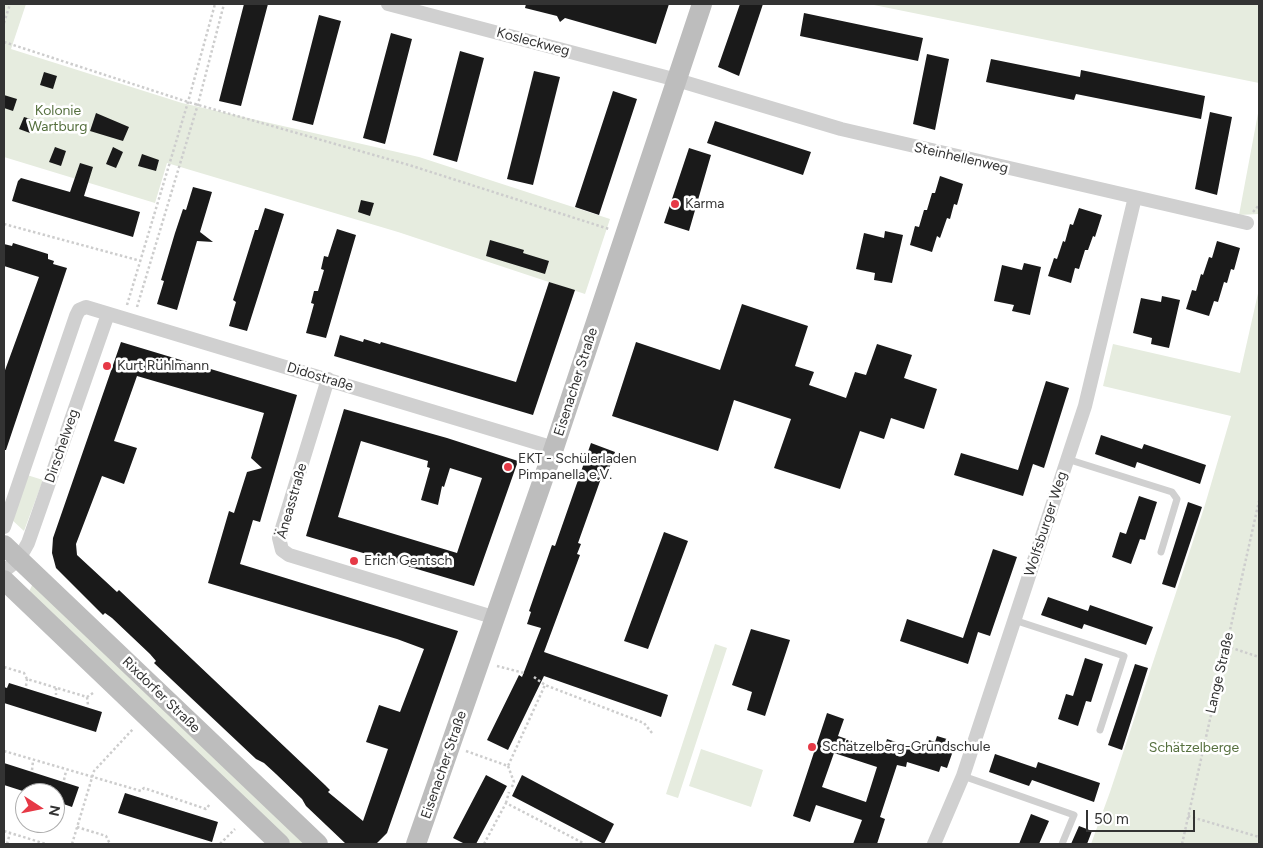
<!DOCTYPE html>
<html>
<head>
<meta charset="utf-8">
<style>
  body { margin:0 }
  #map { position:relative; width:1263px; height:848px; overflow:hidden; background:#fff; font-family:Figtree,sans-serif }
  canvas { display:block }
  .frame { position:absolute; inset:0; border:5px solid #333; pointer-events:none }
  .north { position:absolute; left:15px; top:783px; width:50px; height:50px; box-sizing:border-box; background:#fff; border:1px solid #adadad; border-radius:50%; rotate:101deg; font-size:14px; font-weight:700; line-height:20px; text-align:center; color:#333 }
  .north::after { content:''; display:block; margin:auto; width:18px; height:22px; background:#e63946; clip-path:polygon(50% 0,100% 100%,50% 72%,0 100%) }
  .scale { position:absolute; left:1086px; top:810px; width:109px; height:22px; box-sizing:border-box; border:2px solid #333; border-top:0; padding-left:6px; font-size:15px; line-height:18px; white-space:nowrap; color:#333; -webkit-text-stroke:4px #fff; paint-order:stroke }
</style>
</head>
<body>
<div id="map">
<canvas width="1263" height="848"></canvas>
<div class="frame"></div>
<div class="north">N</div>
<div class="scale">50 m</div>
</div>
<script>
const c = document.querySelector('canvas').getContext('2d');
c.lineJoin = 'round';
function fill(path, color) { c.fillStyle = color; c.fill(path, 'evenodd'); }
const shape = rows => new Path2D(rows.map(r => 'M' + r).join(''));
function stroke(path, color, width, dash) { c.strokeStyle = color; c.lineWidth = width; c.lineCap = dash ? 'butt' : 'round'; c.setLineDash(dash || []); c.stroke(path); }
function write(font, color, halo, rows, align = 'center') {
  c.font = font + ' Figtree,sans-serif'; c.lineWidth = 5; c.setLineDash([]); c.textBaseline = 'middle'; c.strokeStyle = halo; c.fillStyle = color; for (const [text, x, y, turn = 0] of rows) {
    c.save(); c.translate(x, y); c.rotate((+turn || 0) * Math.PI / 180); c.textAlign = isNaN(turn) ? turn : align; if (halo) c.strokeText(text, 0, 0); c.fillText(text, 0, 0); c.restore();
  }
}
fill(shape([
  [4,4,26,4,11,49,182,103,419,157,610,219,585,294,398,232,167,163,155,203,4,157],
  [869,4,1259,4,1259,83],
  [1259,108,1259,214,1239,215],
  [1259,289,1259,844,1091,844,1110,792,1204,508,1231,416,1103,386,1113,344,1240,373],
  [27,475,43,480,24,531,11,519],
  [34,581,311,844,291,844,27,596],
  [715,644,727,648,678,798,666,794],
  [701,749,763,770,751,807,689,786]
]), '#e6ecdf');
fill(shape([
  [244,4,268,4,241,106,219,101],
  [526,4,669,4,656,44,565,18,560,22,557,16,525,8],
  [740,4,763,4,739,76,718,67],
  [804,13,923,38,918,61,800,36],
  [319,15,341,21,313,125,292,120],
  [391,33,412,39,385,144,363,138],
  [460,51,484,58,457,162,433,155],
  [927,54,949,59,935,130,913,124],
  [991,59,1080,77,1081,70,1205,96,1201,119,1076,94,1074,100,986,82],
  [534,71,560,77,533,185,507,179],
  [44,72,57,76,53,89,40,85],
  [613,91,637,99,599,215,575,207],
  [4,95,17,99,13,111,4,108],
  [1210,112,1232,117,1217,195,1195,189],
  [96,113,129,127,123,141,90,131],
  [24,117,34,120,30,133,19,129],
  [715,121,811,152,803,175,707,143],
  [55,147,66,151,61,166,49,162],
  [113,147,123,152,116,168,106,164],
  [689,148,711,155,689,231,664,223],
  [142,154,159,160,156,171,138,166],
  [80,163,93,167,84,196,140,212,133,237,12,201,18,181,21,178,70,192],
  [940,176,963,184,957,205,954,204,950,219,947,218,940,238,937,236,932,252,910,245,915,226,919,227,924,210,927,210,932,193,935,193],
  [193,187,212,192,200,232,213,242,197,241,177,310,157,304,164,281,161,280,175,233,183,209,186,210],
  [361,200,374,203,370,216,358,212],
  [265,208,284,214,247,331,229,326,236,302,233,300,255,230,258,230],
  [1079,208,1102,215,1095,237,1093,236,1088,250,1085,250,1079,269,1075,268,1071,283,1048,276,1054,258,1057,259,1063,241,1065,242,1070,224,1073,225],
  [337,229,356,235,326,338,306,333,314,304,311,303,314,291,318,291,324,270,321,269,324,256,328,257],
  [885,231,903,235,892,283,874,280,875,273,856,269,864,233,884,238],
  [490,240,524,250,523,253,549,261,545,274,486,256],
  [1217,241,1240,248,1234,270,1231,269,1227,283,1224,282,1218,302,1214,301,1209,316,1186,309,1192,290,1196,291,1201,274,1203,275,1209,257,1212,258],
  [13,243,48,254,48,259,54,261,53,264,67,268,6,450,4,450,4,373,39,277,4,266,4,244,12,246],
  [1024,263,1041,267,1030,315,1012,311,1014,305,994,301,1002,265,1022,270],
  [549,282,575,290,533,415,334,356,340,335,363,342,364,339,380,344,381,342,516,382],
  [1162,296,1180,300,1169,348,1151,344,1152,338,1133,333,1141,298,1161,302],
  [742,304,808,326,795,366,814,372,809,385,846,398,855,372,866,375,877,344,912,355,904,378,937,389,924,429,891,418,884,439,860,431,840,489,774,468,791,419,734,400,718,451,612,416,636,342,720,370],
  [121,342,297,395,260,522,253,520,240,564,458,631,387,833,376,844,346,844,306,806,302,799,276,774,264,763,256,759,154,663,156,661,150,654,112,618,105,613,103,615,56,568,52,553,53,538],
  [137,376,264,413,251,458,262,468,247,472,234,513,229,511,208,583,397,639,424,649,400,712,379,705,366,742,388,749,363,821,328,792,330,790,325,785,119,590,117,592,77,555,76,544,102,476,124,484,137,448,114,441],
  [1046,381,1069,388,1044,468,1033,464,1023,496,954,475,961,453,1018,470],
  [344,409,447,438,518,461,474,586,306,536],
  [361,441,428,461,427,467,430,468,421,500,438,505,442,486,444,487,450,468,482,478,457,553,338,517],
  [1101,435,1142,449,1144,444,1206,465,1200,484,1137,462,1135,468,1095,454],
  [591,443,615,452,608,472,604,470,578,543,581,544,577,554,580,555,544,652,668,695,661,717,544,676,508,750,487,740,519,675,522,677,541,628,527,624,531,612,529,611,552,545,555,546],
  [1139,496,1157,502,1145,540,1140,539,1131,564,1112,557,1120,532,1126,534],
  [1188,502,1202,507,1175,588,1162,584],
  [664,532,688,541,648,649,624,641],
  [993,549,1017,557,990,636,978,632,968,664,900,641,907,619,963,638],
  [1048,597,1088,611,1090,605,1153,627,1146,645,1084,624,1082,629,1041,615],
  [751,629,790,640,765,716,747,710,752,692,732,685],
  [1085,658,1103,664,1091,702,1086,701,1078,726,1058,719,1066,694,1073,696],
  [1135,664,1148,668,1122,750,1108,745],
  [9,683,102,712,96,732,4,703,4,687,7,688],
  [827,713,844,719,838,736,883,752,887,739,925,752,929,740,935,742,937,736,950,740,948,746,954,748,947,768,941,766,939,772,907,762,906,767,897,765,880,817,885,819,877,844,853,844,862,820,816,805,810,822,793,816],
  [834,753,877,767,866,802,822,787],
  [995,754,1036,768,1038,762,1100,783,1094,802,1032,780,1029,786,989,772],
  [4,763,79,787,72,807,55,801,55,793,29,793,4,785],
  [486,775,507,786,476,844,465,844,453,838],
  [522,775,614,824,604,844,512,796],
  [125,793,218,822,212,842,118,813],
  [1031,814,1049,821,1039,844,1019,844],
  [1079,826,1092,831,1087,844,1071,844]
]), '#1a1a1a');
stroke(shape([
  [4,23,10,4],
  [4,42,188,102,409,165,609,229],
  [1253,212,1259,205],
  [4,224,141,261],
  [127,305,188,102,215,4],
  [137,307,198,104,224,4],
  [1226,646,1259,657],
  [497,666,524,673],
  [4,667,24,673,27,679,87,697,93,693],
  [534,677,545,685],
  [26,686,27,679],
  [56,688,56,695],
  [87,697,88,705],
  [4,751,141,791,144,788,206,809,210,804],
  [466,751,508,766,545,685,644,723,652,733],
  [508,766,514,782,511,789],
  [32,770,33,761],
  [64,780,66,771],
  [506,803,509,792],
  [1188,816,1259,837],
  [77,827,106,836,110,844],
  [4,831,46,844],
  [7,844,10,833],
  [72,844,94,771,133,729],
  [220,844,235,829],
  [484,844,506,803,585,844],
  [1182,844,1259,501]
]), '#cdcdcd', 2.5, [2.5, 2.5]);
stroke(shape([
  [1067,459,1172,492,1177,499,1161,552],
  [1014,620,1124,656,1100,730],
  [963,776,1074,815,1062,844]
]), '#d0d0d0', 7);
stroke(shape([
  [388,4,677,80,841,129,1247,223],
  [328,379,279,538,282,550,289,555,496,618],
  [4,527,76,316,79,310,86,307,554,448],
  [4,571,19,559,28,543,108,314],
  [934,844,963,776,1085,406,1135,197]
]), '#d0d0d0', 14);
stroke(shape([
  [4,545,318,844],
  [4,580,280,844],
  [416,844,554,448,702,4]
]), '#bdbdbd', 20);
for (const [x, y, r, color] of [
  [675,204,5,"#e63946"],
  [107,366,5,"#e63946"],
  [508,467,5,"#e63946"],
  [354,561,5,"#e63946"],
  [812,747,5,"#e63946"]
]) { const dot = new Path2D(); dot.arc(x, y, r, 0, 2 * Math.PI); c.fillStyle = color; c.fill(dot); stroke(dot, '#fff', 2); }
write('14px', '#333', '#fff', [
  ["Kosleckweg",533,42,15],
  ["Steinhellenweg",961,158,13],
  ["Didostraße",320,377,17],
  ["Eisenacher Straße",576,382,-72],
  ["Dirschelweg",62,446,-71],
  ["Äneasstraße",292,501,-74],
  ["Wolfsburger Weg",1046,524,-72],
  ["Lange Straße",1220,673,-77],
  ["Rixdorfer Straße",161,695,44],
  ["Eisenacher Straße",444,765,-71]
]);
write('14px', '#56703f', '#fff', [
  ["Kolonie",58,111],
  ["Wartburg",58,127],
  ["Schätzelberge",1194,748]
]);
write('14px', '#333', '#fff', [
  ["Karma",685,204],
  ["Kurt Rühlmann",117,366],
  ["EKT - Schülerladen",518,459],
  ["Pimpanella e.V.",518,475],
  ["Erich Gentsch",364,561],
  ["Schätzelberg-Grundschule",822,747]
], 'left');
</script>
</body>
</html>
